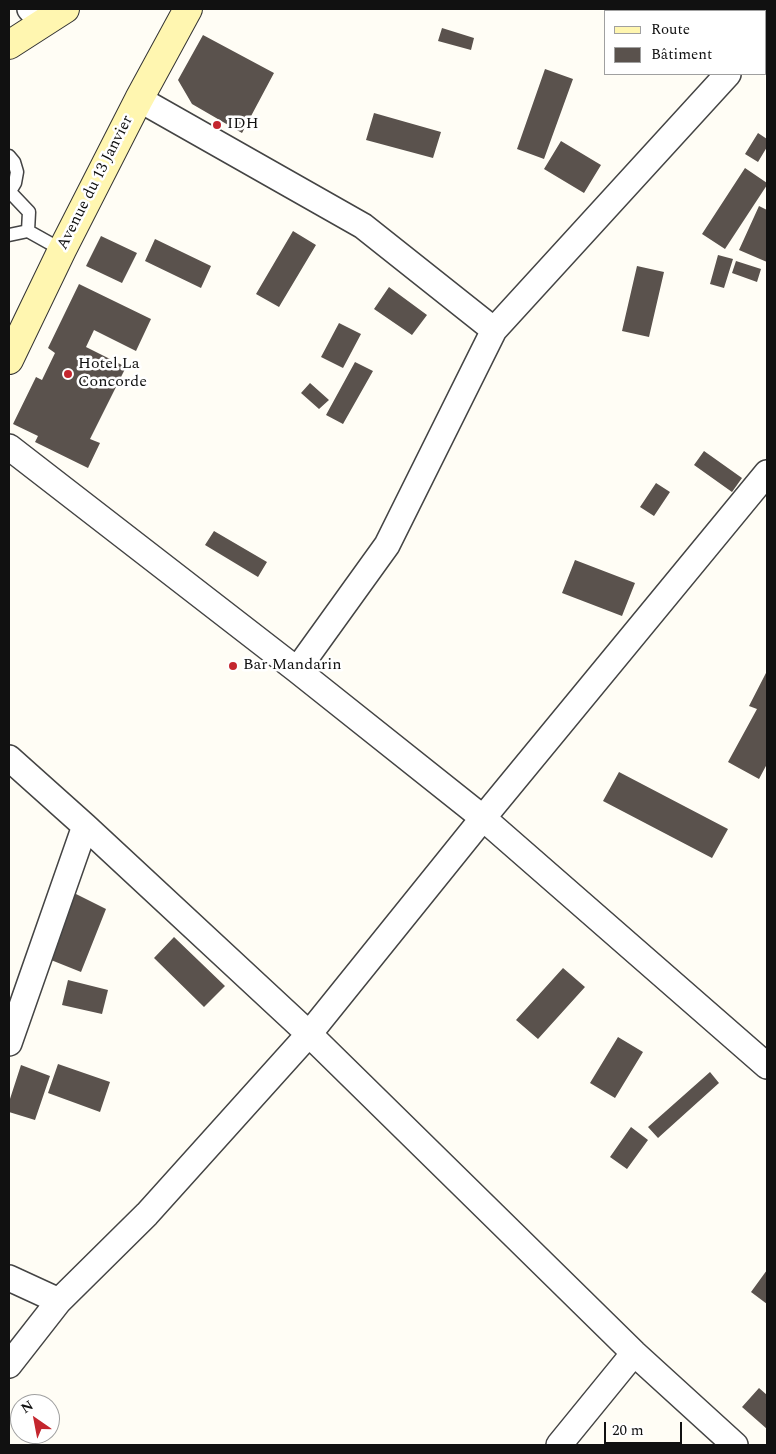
<!DOCTYPE html>
<html>
<head>
<meta charset="utf-8">
<style>
  body { margin:0 }
  #map { position:relative; width:776px; height:1454px; overflow:hidden; background:#fffdf5; font-family:Spectral,serif }
  canvas { display:block }
  .frame { position:absolute; inset:0; border:10px solid #111; pointer-events:none }
  .legend { position:absolute; left:604px; top:10px; width:162px; height:65px; box-sizing:border-box; background:#fff; border:1px solid #a0a0a0; margin:0; padding:6px 9px; list-style:none; font-size:15px; color:#111 }
  .legend li { display:flex; align-items:center; gap:10px; height:25px }
  .legend b { width:25px; border:1px solid #a0a0a0 }
  .north { position:absolute; left:10px; top:1394px; width:50px; height:50px; box-sizing:border-box; background:#fff; border:1px solid #a0a0a0; border-radius:50%; rotate:327deg; font-size:14px; font-weight:700; line-height:20px; text-align:center; color:#111 }
  .north::after { content:''; display:block; margin:auto; width:18px; height:22px; background:#c4262e; clip-path:polygon(50% 0,100% 100%,50% 72%,0 100%) }
  .scale { position:absolute; left:604px; top:1422px; width:78px; height:22px; box-sizing:border-box; border:2px solid #111; border-top:0; padding-left:6px; font-size:15px; line-height:18px; white-space:nowrap; color:#111; -webkit-text-stroke:4px #fff; paint-order:stroke }
</style>
</head>
<body>
<div id="map">
<canvas width="776" height="1454"></canvas>
<div class="frame"></div>
<ul class="legend">
<li><b style="height:6px;background:#fff6b0"></b>Route</li>
<li><b style="height:14px;background:#5a524d"></b>Bâtiment</li>
</ul>
<div class="north">N</div>
<div class="scale">20 m</div>
</div>
<script>
const c = document.querySelector('canvas').getContext('2d');
c.lineJoin = 'round';
function fill(path, color) { c.fillStyle = color; c.fill(path, 'evenodd'); }
const shape = rows => new Path2D(rows.map(r => 'M' + r).join(''));
function stroke(path, color, width, dash) { c.strokeStyle = color; c.lineWidth = width; c.lineCap = dash ? 'butt' : 'round'; c.setLineDash(dash || []); c.stroke(path); }
function write(font, color, halo, rows, align = 'center') {
  c.font = font + ' Spectral,serif'; c.lineWidth = 5; c.setLineDash([]); c.textBaseline = 'middle'; c.strokeStyle = halo; c.fillStyle = color; for (const [text, x, y, turn = 0] of rows) {
    c.save(); c.translate(x, y); c.rotate((+turn || 0) * Math.PI / 180); c.textAlign = isNaN(turn) ? turn : align; if (halo) c.strokeText(text, 0, 0); c.fillText(text, 0, 0); c.restore();
  }
}
fill(shape([
  [442,28,474,38,471,50,438,41],
  [203,35,274,73,242,133,192,104,178,80],
  [545,69,573,79,544,159,517,149],
  [374,113,441,132,433,158,366,140],
  [758,133,767,139,767,147,758,162,745,154],
  [561,141,601,165,584,193,544,169],
  [745,168,767,183,767,185,725,249,702,234],
  [759,206,767,210,767,262,739,250],
  [293,231,316,245,279,307,256,294],
  [101,236,137,253,122,283,86,266],
  [155,239,211,266,201,288,145,261],
  [718,255,733,259,724,288,710,284],
  [736,261,761,269,757,282,732,273],
  [637,266,664,272,649,337,622,331],
  [79,284,151,319,136,351,94,330,86,347,126,367,90,439,100,443,88,468,35,442,38,436,13,424,36,377,42,380,55,353,48,348],
  [389,287,427,315,412,335,374,309],
  [339,323,361,334,343,368,321,357],
  [355,362,373,371,343,424,326,415],
  [310,383,329,400,319,409,301,393],
  [704,451,742,478,732,492,694,465],
  [656,483,670,492,654,516,640,507],
  [214,531,267,562,258,577,205,545],
  [575,560,635,583,622,616,562,593],
  [767,671,767,764,759,779,728,762,757,709,749,706],
  [619,772,728,829,712,858,603,801],
  [72,892,106,909,81,972,46,958],
  [174,937,225,986,204,1007,154,958],
  [563,968,585,987,538,1039,516,1020],
  [68,980,108,990,102,1014,62,1005],
  [618,1037,643,1052,615,1098,590,1083],
  [58,1064,110,1082,100,1112,48,1093],
  [21,1065,50,1076,35,1120,9,1112,9,1102],
  [710,1072,719,1083,658,1138,648,1127],
  [631,1127,648,1140,627,1169,610,1157],
  [767,1270,767,1304,751,1292],
  [759,1388,767,1395,767,1429,742,1407]
]), '#5a524d');
const lane = shape([
  [9,156,14,162,17,172,15,183,9,193],
  [10,192,29,212,28,231],
  [9,235,28,231,62,250]
]);
const street = shape([
  [30,9,43,23],
  [728,9,731,11],
  [765,33,767,31],
  [139,99,363,226,494,330],
  [9,447,297,670,483,818,767,1066],
  [297,670,387,545,494,330,728,74],
  [9,758,85,826,309,1034,634,1353,735,1445],
  [9,1043,85,826],
  [9,1278,59,1301],
  [9,1365,59,1301,147,1214,309,1034,483,818,767,473],
  [559,1445,634,1353]
]);
const secondary = shape([
  [9,45,65,9],
  [9,360,62,250,139,99,188,9]
]);
stroke(lane, '#444', 15);
stroke(street, '#444', 28);
stroke(secondary, '#333', 30);
stroke(lane, '#fff', 12);
stroke(street, '#fff', 25);
stroke(secondary, '#fff6b0', 28);
for (const [x, y, r, color] of [
  [217,125,5,"#c4262e"],
  [68,374,5,"#c4262e"],
  [233,666,5,"#c4262e"]
]) { const dot = new Path2D(); dot.arc(x, y, r, 0, 2 * Math.PI); c.fillStyle = color; c.fill(dot); stroke(dot, '#fff', 2); }
write('16px', '#111', '#fff', [
  ["IDH",227,125],
  ["Hotel La",78,365],
  ["Concorde",78,383],
  ["Bar Mandarin",243,666]
], 'left');
write('16px', '#111', '#fff', [
  ["Avenue du 13 Janvier",96,183,-63]
]);
</script>
</body>
</html>
